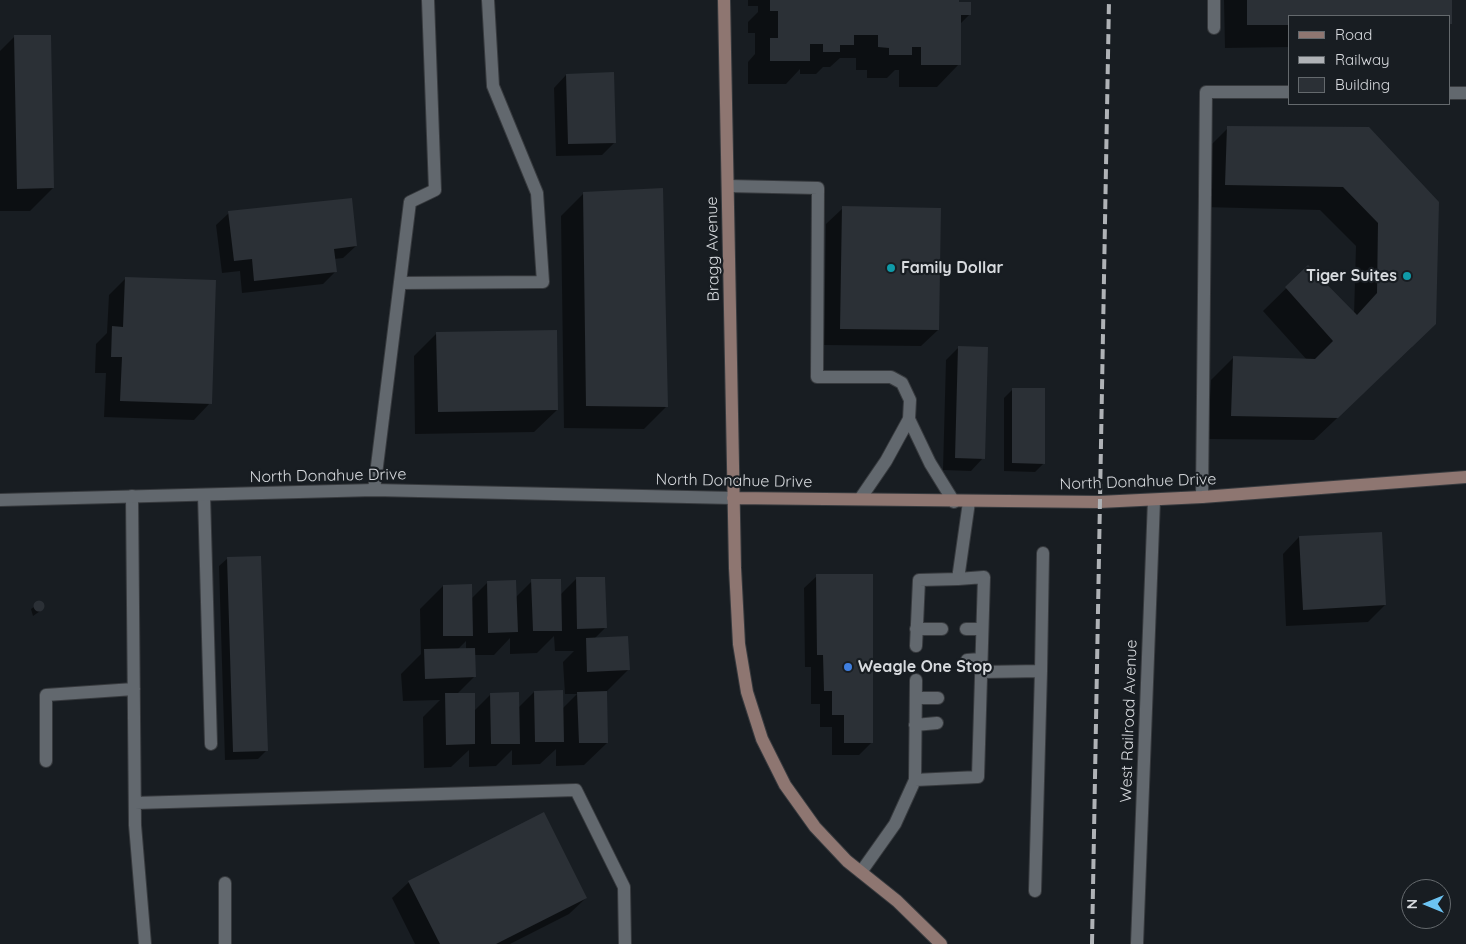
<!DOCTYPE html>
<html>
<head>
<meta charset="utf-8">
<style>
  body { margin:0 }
  #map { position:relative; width:1466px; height:944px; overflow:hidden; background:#181d22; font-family:Quicksand,sans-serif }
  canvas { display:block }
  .legend { position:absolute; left:1288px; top:15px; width:162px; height:90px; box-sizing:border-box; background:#181d22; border:1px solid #64696d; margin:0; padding:6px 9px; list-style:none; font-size:15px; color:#d7dade }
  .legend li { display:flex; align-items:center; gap:10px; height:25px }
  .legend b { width:25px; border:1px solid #64696d }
  .north { position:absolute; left:1401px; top:879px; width:50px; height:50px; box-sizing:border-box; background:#181d22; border:1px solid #64696d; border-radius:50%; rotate:270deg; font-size:14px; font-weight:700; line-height:20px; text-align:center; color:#d7dade }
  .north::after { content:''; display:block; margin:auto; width:18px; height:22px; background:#6cc3f2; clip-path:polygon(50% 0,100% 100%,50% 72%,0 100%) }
</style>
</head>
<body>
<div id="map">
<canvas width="1466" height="944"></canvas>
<ul class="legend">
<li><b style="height:6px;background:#8e7671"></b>Road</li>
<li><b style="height:6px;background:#afb2b6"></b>Railway</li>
<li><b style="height:14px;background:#2b3036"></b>Building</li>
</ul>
<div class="north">N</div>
</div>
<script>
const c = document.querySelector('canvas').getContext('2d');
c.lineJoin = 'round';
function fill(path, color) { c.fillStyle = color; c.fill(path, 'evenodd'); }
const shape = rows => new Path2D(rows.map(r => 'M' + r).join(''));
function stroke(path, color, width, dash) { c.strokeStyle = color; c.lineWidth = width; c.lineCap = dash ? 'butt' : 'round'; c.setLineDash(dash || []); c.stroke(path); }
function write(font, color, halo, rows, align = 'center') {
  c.font = font + ' Quicksand,sans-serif'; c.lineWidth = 4.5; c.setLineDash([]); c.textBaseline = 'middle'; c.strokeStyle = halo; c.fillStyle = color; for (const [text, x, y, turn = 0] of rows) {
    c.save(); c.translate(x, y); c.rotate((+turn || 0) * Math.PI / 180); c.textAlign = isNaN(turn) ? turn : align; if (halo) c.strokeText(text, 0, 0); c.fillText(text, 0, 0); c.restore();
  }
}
fill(shape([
  [748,0,958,0,958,3,970,14,960,24,959,64,937,87,899,87,899,70,895,70,887,78,867,78,867,70,856,70,856,58,840,58,830,67,823,67,816,74,800,74,800,69,786,84,748,84,748,62,755,54,755,33,748,33,748,22,758,12,758,6,748,6],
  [1224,0,1450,0,1451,24,1450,16,1290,16,1290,47,1225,48],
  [14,37,53,188,30,211,0,211,0,51],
  [566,75,615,142,602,155,556,156,554,88],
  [1228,128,1368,128,1412,347,1314,440,1208,439,1211,380,1234,357,1307,360,1263,311,1308,267,1354,315,1356,246,1320,210,1203,207,1205,151],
  [584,193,667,406,644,429,564,428,561,216],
  [843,208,938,330,921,346,824,345,826,224],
  [229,213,356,246,343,258,334,259,335,272,323,284,242,293,240,271,222,273,216,225],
  [125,279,210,403,194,420,104,417,106,373,95,373,96,344,107,333,109,295],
  [437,333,557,410,534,432,415,434,414,356],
  [959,347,983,458,971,471,943,470,946,360],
  [1012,390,1044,463,1035,472,1004,471,1004,398],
  [1299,537,1385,605,1368,622,1286,626,1283,554],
  [228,558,266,751,258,759,225,760,219,566],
  [817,576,872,742,859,755,832,755,832,727,820,727,820,704,811,704,811,667,805,667,804,588],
  [577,578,605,628,594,639,628,670,606,692,607,743,584,765,556,766,556,749,540,764,512,765,512,750,496,766,469,767,469,750,451,767,424,768,423,717,440,700,403,701,401,674,421,654,420,609,443,586,471,599,488,582,516,597,532,581,560,595],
  [554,636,555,651,574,651,563,662,565,694,577,694,562,709,534,692,518,708,491,694,474,711,457,694,475,676,474,655,494,655,510,638,510,654,537,653],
  [466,641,466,649,457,650],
  [41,602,43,609,33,616,31,609],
  [409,882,586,898,569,914,510,944,415,944,392,898]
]), '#0007');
fill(shape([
  [770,0,959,0,959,2,971,2,971,15,961,15,961,65,921,65,921,47,912,47,912,55,889,55,889,48,878,47,878,35,854,35,854,45,840,45,840,52,823,52,823,44,810,44,810,61,770,61,770,38,778,38,778,11,770,11],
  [1247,0,1452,0,1452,24,1450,24,1450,16,1290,16,1290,25,1247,25],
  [14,35,51,35,54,188,17,189],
  [614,72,616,143,568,144,566,74],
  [1227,126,1369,127,1439,202,1436,324,1338,418,1231,416,1233,356,1315,359,1333,341,1285,287,1308,265,1357,315,1377,293,1378,223,1343,187,1225,185],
  [663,188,668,407,586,406,583,192],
  [352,198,357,246,334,249,337,272,254,281,252,259,234,261,228,211],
  [842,206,941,208,939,330,840,329],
  [125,277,216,280,212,404,120,401,122,357,111,357,112,326,123,327],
  [557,330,558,410,438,412,436,332],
  [958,346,988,347,985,459,955,458],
  [1012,388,1045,388,1045,464,1012,463],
  [1382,532,1386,605,1303,610,1299,536],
  [261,556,268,751,233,752,227,557],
  [816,574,873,574,873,743,844,743,844,715,832,715,832,691,824,691,823,655,817,655],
  [576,577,605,577,607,628,577,629],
  [531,579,561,579,562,631,533,631],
  [516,580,518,632,488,633,487,581],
  [472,584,473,636,443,636,443,585],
  '33.5 606a5.5 5.5 0 1 1 11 0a5.5 5.5 0 1 1-11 0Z',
  [628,636,630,670,587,672,586,638],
  [475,648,476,677,425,679,424,649],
  [563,690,564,742,535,742,534,691],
  [607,691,608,743,579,743,577,692],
  [519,692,520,744,491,744,490,693],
  [445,693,475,693,475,744,446,745],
  [544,812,587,898,496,944,440,944,408,881]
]), '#2b3036');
const service = shape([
  [1214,28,1214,0],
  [1450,93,1466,93],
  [728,186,818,188,817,377,891,377,902,383,910,400,909,419],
  [400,283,543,282,537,193,493,86,488,0],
  [374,490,410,202,435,190,428,0],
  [204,495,211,744],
  [132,496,135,825,145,944],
  [1202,497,1206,92,1290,92],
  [860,499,886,461,909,419,930,463,954,502],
  [916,629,942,629],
  [966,629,982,629],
  [916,646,919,580,958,579,969,502],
  [967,660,981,659],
  [981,672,1041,671,1043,553],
  [916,698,938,698],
  [915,725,937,723],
  [46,761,46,695,134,689],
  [915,780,978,777,984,577,958,579],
  [135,803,576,790,624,887,625,944],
  [861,872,895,824,915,780,916,680],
  [225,883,225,944],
  [1035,891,1041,671]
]);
const minor = shape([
  [1137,944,1154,500]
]);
const tertiary = shape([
  [0,500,374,490,733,498]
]);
const secondary = shape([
  [724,0,735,568,739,644,747,692,762,739,785,785,815,827,847,861,897,901,941,944],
  [733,498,1099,502,1202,497,1466,477]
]);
stroke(service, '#373a3e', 14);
stroke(minor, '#373a3e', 14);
stroke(tertiary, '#373a3e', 14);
stroke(secondary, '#373a3e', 14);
stroke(service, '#62686e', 12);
stroke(minor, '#62686e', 12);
stroke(tertiary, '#62686e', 12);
stroke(secondary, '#8e7671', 12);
stroke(shape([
  [1092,944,1109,0]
]), '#afb2b6', 4, [10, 5]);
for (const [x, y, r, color] of [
  [891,268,5,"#0f9aa8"],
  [1407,276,5,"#0f9aa8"],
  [848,667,5,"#3f7fe0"]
]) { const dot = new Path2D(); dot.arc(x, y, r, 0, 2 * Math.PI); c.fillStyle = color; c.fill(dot); stroke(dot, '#181d22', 2); }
write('16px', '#d7dade', '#181d22', [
  ["Bragg Avenue",713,249,-91],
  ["North Donahue Drive",328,476,-1],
  ["North Donahue Drive",734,481,1],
  ["North Donahue Drive",1138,482,-2],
  ["West Railroad Avenue",1129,721,-88]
]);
write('bold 16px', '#d7dade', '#181d22', [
  ["Family Dollar",901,268],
  ["Tiger Suites",1397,276,"right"],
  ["Weagle One Stop",858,667]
], 'left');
</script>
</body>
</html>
